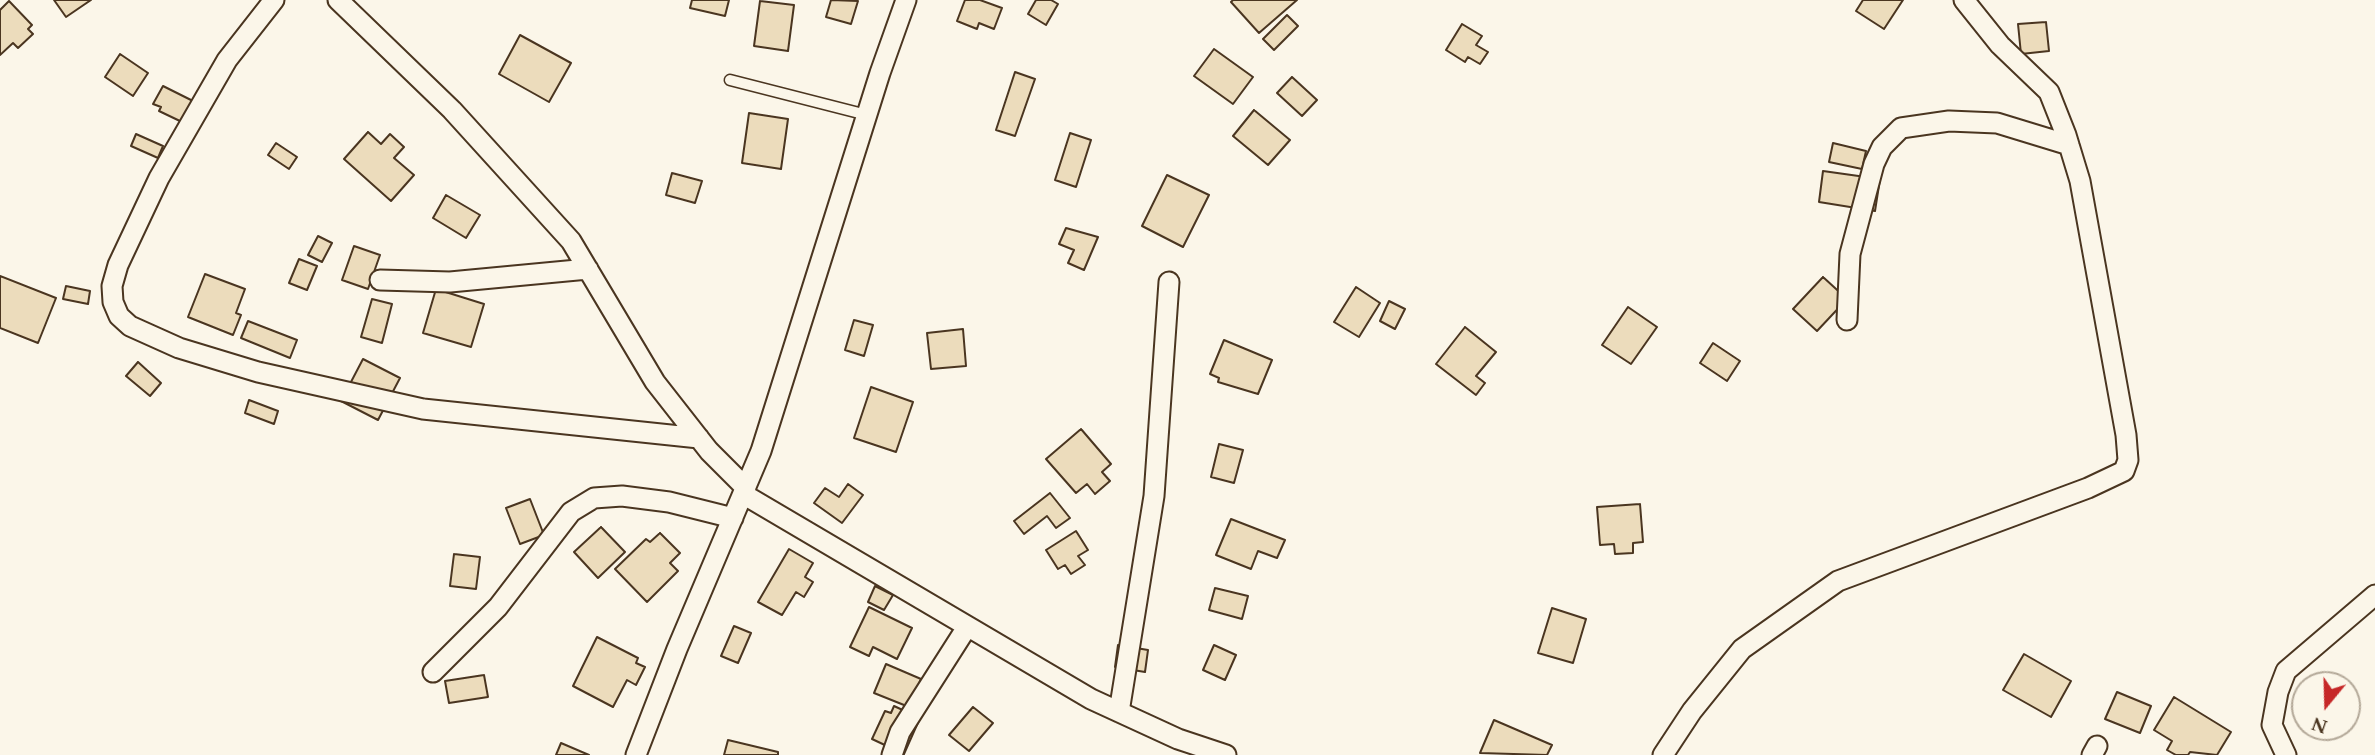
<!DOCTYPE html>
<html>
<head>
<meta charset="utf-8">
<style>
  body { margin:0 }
  #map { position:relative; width:2375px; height:755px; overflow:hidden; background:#fbf6e9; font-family:Spectral,serif }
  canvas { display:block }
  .north { position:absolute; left:2291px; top:671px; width:70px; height:70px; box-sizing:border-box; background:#fbf6e9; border:2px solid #b4a999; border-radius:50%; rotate:199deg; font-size:19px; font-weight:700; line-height:28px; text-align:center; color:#4a3520 }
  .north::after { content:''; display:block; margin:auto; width:24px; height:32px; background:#c62828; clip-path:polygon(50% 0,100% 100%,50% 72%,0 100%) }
</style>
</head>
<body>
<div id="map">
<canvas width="2375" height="755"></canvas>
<div class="north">N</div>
</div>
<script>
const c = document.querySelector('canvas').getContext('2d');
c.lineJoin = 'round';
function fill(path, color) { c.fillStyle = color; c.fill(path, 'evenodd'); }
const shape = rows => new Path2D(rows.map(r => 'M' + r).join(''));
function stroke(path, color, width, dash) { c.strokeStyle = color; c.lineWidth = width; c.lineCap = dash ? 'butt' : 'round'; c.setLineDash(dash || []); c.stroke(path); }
const building = shape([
  [54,0,91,0,66,17,54,0],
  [692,0,729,0,725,16,690,8,692,0],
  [831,0,858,1,851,24,826,17,831,0],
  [965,0,980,0,1002,8,994,29,979,23,977,29,957,21,965,0],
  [1036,0,1051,0,1058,4,1046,25,1028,14,1036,0],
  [1233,0,1297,0,1259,33,1231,2,1233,0],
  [1863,0,1903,0,1884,29,1856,11,1863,0],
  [9,1,32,25,28,29,33,34,18,48,13,43,0,55,0,10,9,1],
  [760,1,794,5,788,51,754,46,760,1],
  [1287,15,1298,26,1274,50,1263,39,1287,15],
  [2046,22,2049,51,2021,54,2018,24,2046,22],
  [1462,24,1482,36,1476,45,1488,52,1480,64,1468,57,1465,62,1446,50,1462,24],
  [520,35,571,63,549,102,499,74,520,35],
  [1214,49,1253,77,1233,104,1194,76,1214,49],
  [120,54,148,73,133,96,105,77,120,54],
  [1015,72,1035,79,1015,136,996,130,1015,72],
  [1292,77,1317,100,1302,116,1277,93,1292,77],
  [163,86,193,101,182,122,159,111,161,107,153,104,163,86],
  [1254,110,1290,140,1268,165,1233,136,1254,110],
  [749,113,788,119,781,169,742,163,749,113],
  [368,132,381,144,390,134,404,147,394,158,414,175,391,201,344,159,368,132],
  [1070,133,1091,140,1076,187,1055,180,1070,133],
  [136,134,163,146,158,158,131,146,136,134],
  [276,143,297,157,289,169,268,155,276,143],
  [1833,143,1866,151,1862,169,1829,162,1833,143],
  [1823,171,1880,179,1875,211,1819,202,1823,171],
  [672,173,702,181,695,203,666,195,672,173],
  [1167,175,1209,195,1183,247,1142,226,1167,175],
  [446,195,480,215,466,238,433,218,446,195],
  [1066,228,1098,237,1084,270,1068,263,1074,250,1059,244,1066,228],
  [318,236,332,243,322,262,308,255,318,236],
  [354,246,380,255,368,289,342,280,354,246],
  [299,259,317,266,307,290,289,283,299,259],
  [205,274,245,289,236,313,241,315,233,335,188,317,205,274],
  [0,276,56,298,38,343,0,328,0,276],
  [1823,277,1847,299,1817,331,1793,309,1823,277],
  [66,286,90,291,88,304,63,299,66,286],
  [1356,287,1380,303,1359,337,1334,322,1356,287],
  [436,289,484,304,471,347,423,333,436,289],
  [372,299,392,304,382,343,361,337,372,299],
  [1389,301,1405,309,1395,329,1380,321,1389,301],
  [1628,307,1657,327,1631,364,1602,345,1628,307],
  [854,320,873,325,864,356,845,350,854,320],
  [248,321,297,340,290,358,241,338,248,321],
  [1465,327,1496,352,1476,376,1485,383,1476,395,1436,364,1465,327],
  [963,329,966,366,931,369,927,333,963,329],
  [1224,340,1272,360,1258,394,1218,382,1219,378,1210,374,1224,340],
  [1713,343,1740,361,1727,381,1700,363,1713,343],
  [363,359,400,378,378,420,341,401,363,359],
  [138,362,161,383,150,396,126,376,138,362],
  [871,387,913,402,896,452,854,438,871,387],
  [249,400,278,411,274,424,245,413,249,400],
  [1081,429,1111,464,1102,472,1110,481,1095,494,1087,484,1076,493,1046,459,1081,429],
  [1219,444,1243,450,1234,483,1211,477,1219,444],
  [848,484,863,495,842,523,814,503,825,488,839,497,848,484],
  [1050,493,1070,518,1056,528,1047,516,1024,534,1014,521,1050,493],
  [530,499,544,535,520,544,506,508,530,499],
  [1640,504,1643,542,1633,543,1633,553,1615,554,1614,544,1600,545,1597,507,1640,504],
  [1231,519,1285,540,1277,558,1258,551,1251,569,1216,555,1231,519],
  [601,527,625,552,598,578,574,552,601,527],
  [1076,531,1088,550,1078,556,1085,565,1071,574,1065,565,1058,569,1046,550,1076,531],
  [660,533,680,553,670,563,678,571,647,602,615,569,646,539,650,542,660,533],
  [789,549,813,563,805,577,813,582,804,597,796,592,782,615,758,602,789,549],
  [454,554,480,557,476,589,450,586,454,554],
  [875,586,893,595,884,610,868,602,875,586],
  [1215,588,1248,596,1242,619,1209,610,1215,588],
  [869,607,912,628,897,659,873,647,869,656,850,647,869,607],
  [1552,608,1586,619,1573,663,1538,653,1552,608],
  [734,626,751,633,738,663,721,656,734,626],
  [597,637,638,658,636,663,645,667,636,685,627,680,613,707,573,686,597,637],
  [1118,645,1148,650,1145,672,1115,667,1118,645],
  [1214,645,1236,655,1225,680,1203,670,1214,645],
  [2024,654,2071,681,2051,717,2003,690,2024,654],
  [886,664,921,679,909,707,874,693,886,664],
  [484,675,488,697,449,703,445,681,484,675],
  [2117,692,2151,706,2140,733,2105,719,2117,692],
  [2174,697,2231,732,2217,755,2190,752,2188,755,2176,755,2167,750,2172,741,2154,730,2174,697],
  [894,706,920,718,904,754,872,739,885,711,891,713,894,706],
  [973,707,993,723,969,751,949,735,973,707],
  [1494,720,1552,745,1547,755,1480,753,1494,720],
  [728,740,778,752,778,755,724,755,728,740],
  [561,743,589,755,556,755,561,743]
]);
fill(building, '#ecdcbc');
stroke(building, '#4a3520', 2);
const lane = shape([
  [730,80,867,115]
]);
const street = shape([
  [274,0,227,60,159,178,118,265,112,286,113,302,119,316,130,326,179,348,258,372,423,409,699,438],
  [338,0,452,110,571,241,655,382,709,451,746,488],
  [380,280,450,282,588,269],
  [1847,320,1850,254,1874,164,1882,147,1901,128,1949,121,1997,123,2069,145],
  [743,494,1091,699,1178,739,1226,755],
  [433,672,498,607,571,512,594,498,622,496,669,502,733,518],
  [1119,712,1154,496,1169,282],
  [636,755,677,649,761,451,880,73,906,0],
  [892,755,900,732,967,627],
  [1663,755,1692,711,1742,649,1838,581,2088,488,2124,471,2128,460,2126,435,2080,181,2066,135,2049,92,2000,45,1964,0],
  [2092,755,2097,746],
  [2286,755,2272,725,2278,692,2286,671,2375,595]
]);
stroke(lane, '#4a3520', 13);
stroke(street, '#4a3520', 23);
stroke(lane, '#fbf6e9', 10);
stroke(street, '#fbf6e9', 19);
</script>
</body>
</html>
